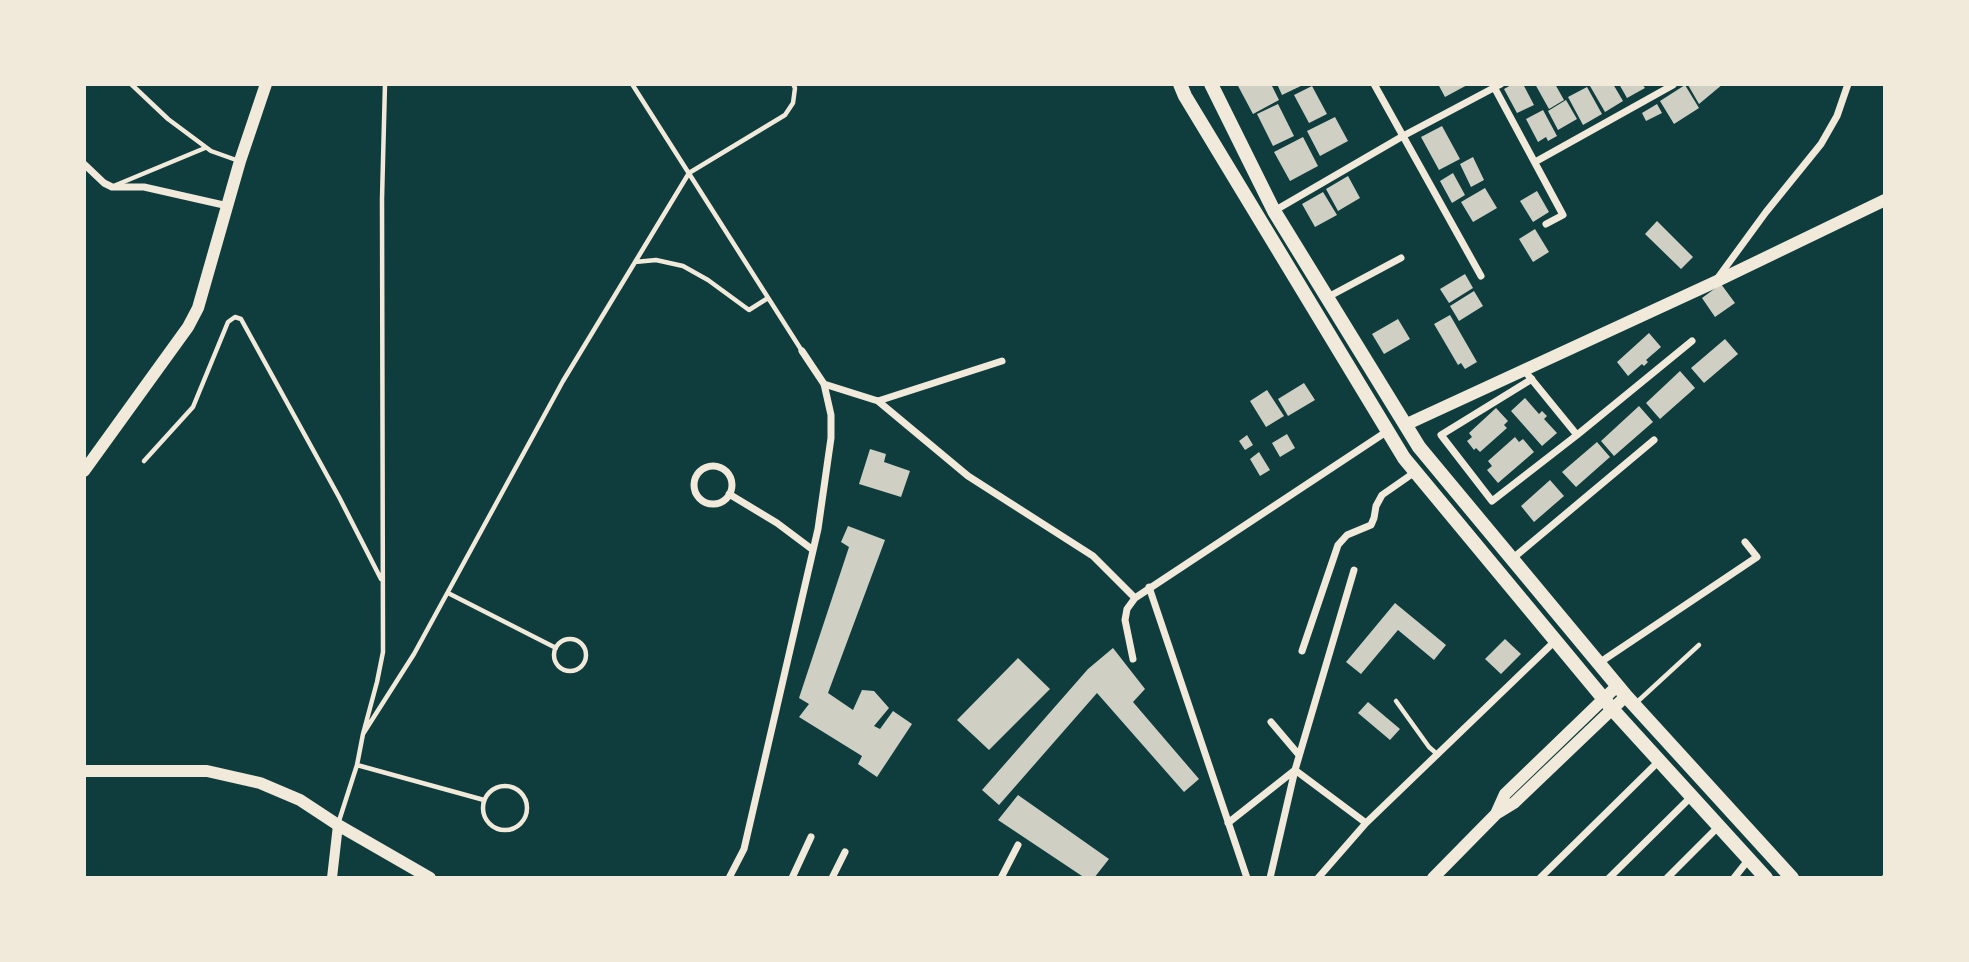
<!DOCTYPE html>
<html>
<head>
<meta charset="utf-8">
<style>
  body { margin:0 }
  #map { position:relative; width:1969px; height:962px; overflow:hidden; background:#0f3d3e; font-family:"Varela Round",sans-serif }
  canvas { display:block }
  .frame { position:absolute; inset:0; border:86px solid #f1e9da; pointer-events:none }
</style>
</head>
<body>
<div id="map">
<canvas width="1969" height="962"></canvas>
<div class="frame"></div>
</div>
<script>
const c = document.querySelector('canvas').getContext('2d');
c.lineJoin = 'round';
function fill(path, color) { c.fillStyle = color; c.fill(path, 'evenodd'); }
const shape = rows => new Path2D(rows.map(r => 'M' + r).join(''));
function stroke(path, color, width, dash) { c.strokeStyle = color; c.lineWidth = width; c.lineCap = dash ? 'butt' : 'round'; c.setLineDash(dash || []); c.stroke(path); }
fill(shape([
  [1237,84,1271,84,1279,100,1253,114],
  [1277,84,1305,84,1282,95],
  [1438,84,1469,84,1445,97],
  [1513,84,1523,84,1534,105,1517,113,1504,89],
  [1535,84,1555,84,1564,100,1549,109],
  [1593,84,1613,84,1623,101,1605,112,1590,86],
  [1619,84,1642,84,1645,88,1627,98],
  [1689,84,1723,84,1699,104,1688,85],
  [1685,85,1699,108,1674,124,1660,101],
  [1312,86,1327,114,1309,123,1294,95],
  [1587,87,1602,114,1583,125,1568,97],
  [1566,100,1577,119,1558,130,1548,111],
  [1278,104,1294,136,1273,146,1257,114],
  [1657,104,1662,113,1646,121,1642,113],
  [1543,110,1557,136,1548,141,1546,137,1538,142,1526,119],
  [1335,117,1348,141,1320,156,1307,131],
  [1442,126,1460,159,1439,170,1421,137],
  [1303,137,1318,166,1290,181,1274,152],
  [1473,157,1484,180,1471,187,1460,164],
  [1453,173,1465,195,1452,203,1440,181],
  [1348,176,1360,198,1338,211,1326,189],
  [1485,188,1497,208,1473,222,1461,202],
  [1537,191,1549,212,1533,222,1520,201],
  [1323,192,1337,215,1315,227,1302,204],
  [1657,221,1693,257,1681,269,1645,234],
  [1535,229,1549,252,1533,262,1519,239],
  [1465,274,1473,288,1449,303,1440,289],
  [1721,284,1735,303,1715,317,1702,298],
  [1474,291,1483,306,1459,321,1450,306],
  [1450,315,1477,362,1465,369,1461,363,1458,365,1434,324],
  [1398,319,1410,339,1384,354,1372,334],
  [1649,333,1661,347,1646,360,1648,362,1644,366,1642,364,1628,376,1617,362],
  [1725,339,1738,354,1704,383,1691,368],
  [1680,371,1695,388,1660,419,1646,403],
  [1304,383,1315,400,1288,416,1278,399],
  [1267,390,1284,416,1266,427,1250,401],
  [1525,398,1539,414,1542,411,1547,416,1544,419,1557,433,1542,446,1511,411],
  [1639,406,1653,422,1614,456,1601,441],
  [1496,408,1508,421,1504,425,1507,428,1480,452,1476,448,1474,450,1467,441,1472,437,1469,433],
  [1287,434,1295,448,1280,457,1272,443],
  [1247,435,1253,445,1245,450,1239,441],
  [1515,437,1519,442,1523,439,1534,452,1498,483,1487,470,1492,466,1488,461],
  [1597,442,1610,457,1576,487,1562,472],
  [870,449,886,454,884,462,910,471,901,497,859,484],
  [1259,452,1270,470,1260,476,1250,459],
  [1550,480,1564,496,1534,522,1521,506],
  [848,526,885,540,828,693,853,710,862,690,874,691,889,708,874,726,880,729,893,711,912,724,877,777,858,764,862,756,799,717,809,704,799,698,849,547,841,542],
  [1395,603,1446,645,1434,660,1398,630,1361,674,1346,662],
  [1505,639,1521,654,1501,674,1485,659],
  [1113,648,1145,689,1133,702,1199,779,1184,792,1097,693,999,805,982,790,1088,669],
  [1018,658,1050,689,989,750,957,720],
  [1368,702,1400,729,1390,740,1358,713],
  [1018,795,1109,859,1094,878,1085,878,998,820]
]), '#cfcfc3');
stroke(shape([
  [131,84,168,119,211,151,239,161],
  [632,84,802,351],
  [116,185,205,148],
  [635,262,656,260,683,266,708,280,749,310,768,298],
  [144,461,193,407,228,322,235,317,241,319,339,497,381,579],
  [448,593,556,648],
  '554 655a16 16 0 1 1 32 0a16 16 0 1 1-32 0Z',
  [1396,701,1429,747,1437,754],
  [1637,702,1699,645],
  [363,734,414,654,563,381,689,173,785,115,793,103,795,88,793,84],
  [357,765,484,800],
  '483 808a22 22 0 1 1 44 0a22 22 0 1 1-44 0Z',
  [338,824,357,765,363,734,377,682,383,652,382,199,385,84],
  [1883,878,1885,876]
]), '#f1e9da', 4.5);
stroke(shape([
  [1374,84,1481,276],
  [1493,85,1563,215,1546,224],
  [1535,162,1673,85],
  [84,164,104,183,112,187,144,187,228,206],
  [1274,211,1403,136,1501,84],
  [1717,279,1766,212,1821,144,1837,116,1848,84],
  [1328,297,1401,258],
  [1524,370,1577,435,1692,341],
  [1532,379,1441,435,1492,501,1577,435],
  [824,384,878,401,1002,361],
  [878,401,968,476,1093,556,1135,598],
  '694 485a19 19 0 1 1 38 0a19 19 0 1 1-38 0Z',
  [729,494,777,523,813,550],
  [1512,559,1654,440],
  [1149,587,1247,878],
  [1302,651,1338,545,1347,535,1371,525,1374,518,1376,506,1382,495,1415,472],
  [1133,659,1125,620,1127,609,1135,598,1386,432],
  [1599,663,1757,557,1745,542],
  [1271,722,1299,755],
  [1228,823,1295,770,1354,570],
  [729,878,744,849,818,529,831,438,831,415,824,384,802,351],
  [792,878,811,837],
  [832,878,845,852],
  [1001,878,1018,845],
  [1270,878,1295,770,1366,823],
  [1318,878,1366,823,1555,641],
  [1540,878,1659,761],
  [1609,878,1692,796],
  [1667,878,1718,827],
  [1734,878,1749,859]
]), '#f1e9da', 7);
stroke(shape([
  [332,878,338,825]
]), '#f1e9da', 10);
stroke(shape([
  [1405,425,1715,282,1885,200],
  [84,471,188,327,198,308,240,161,266,84],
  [84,771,207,771,260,783,300,800,338,825,430,878],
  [1496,814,1505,794,1617,686],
  [1433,878,1496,814,1514,803,1626,696]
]), '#f1e9da', 12);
stroke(shape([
  [1180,84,1185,96,1404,458,1613,710,1766,878],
  [1211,84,1274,211,1419,447,1626,696,1792,878]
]), '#f1e9da', 14);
</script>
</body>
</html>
